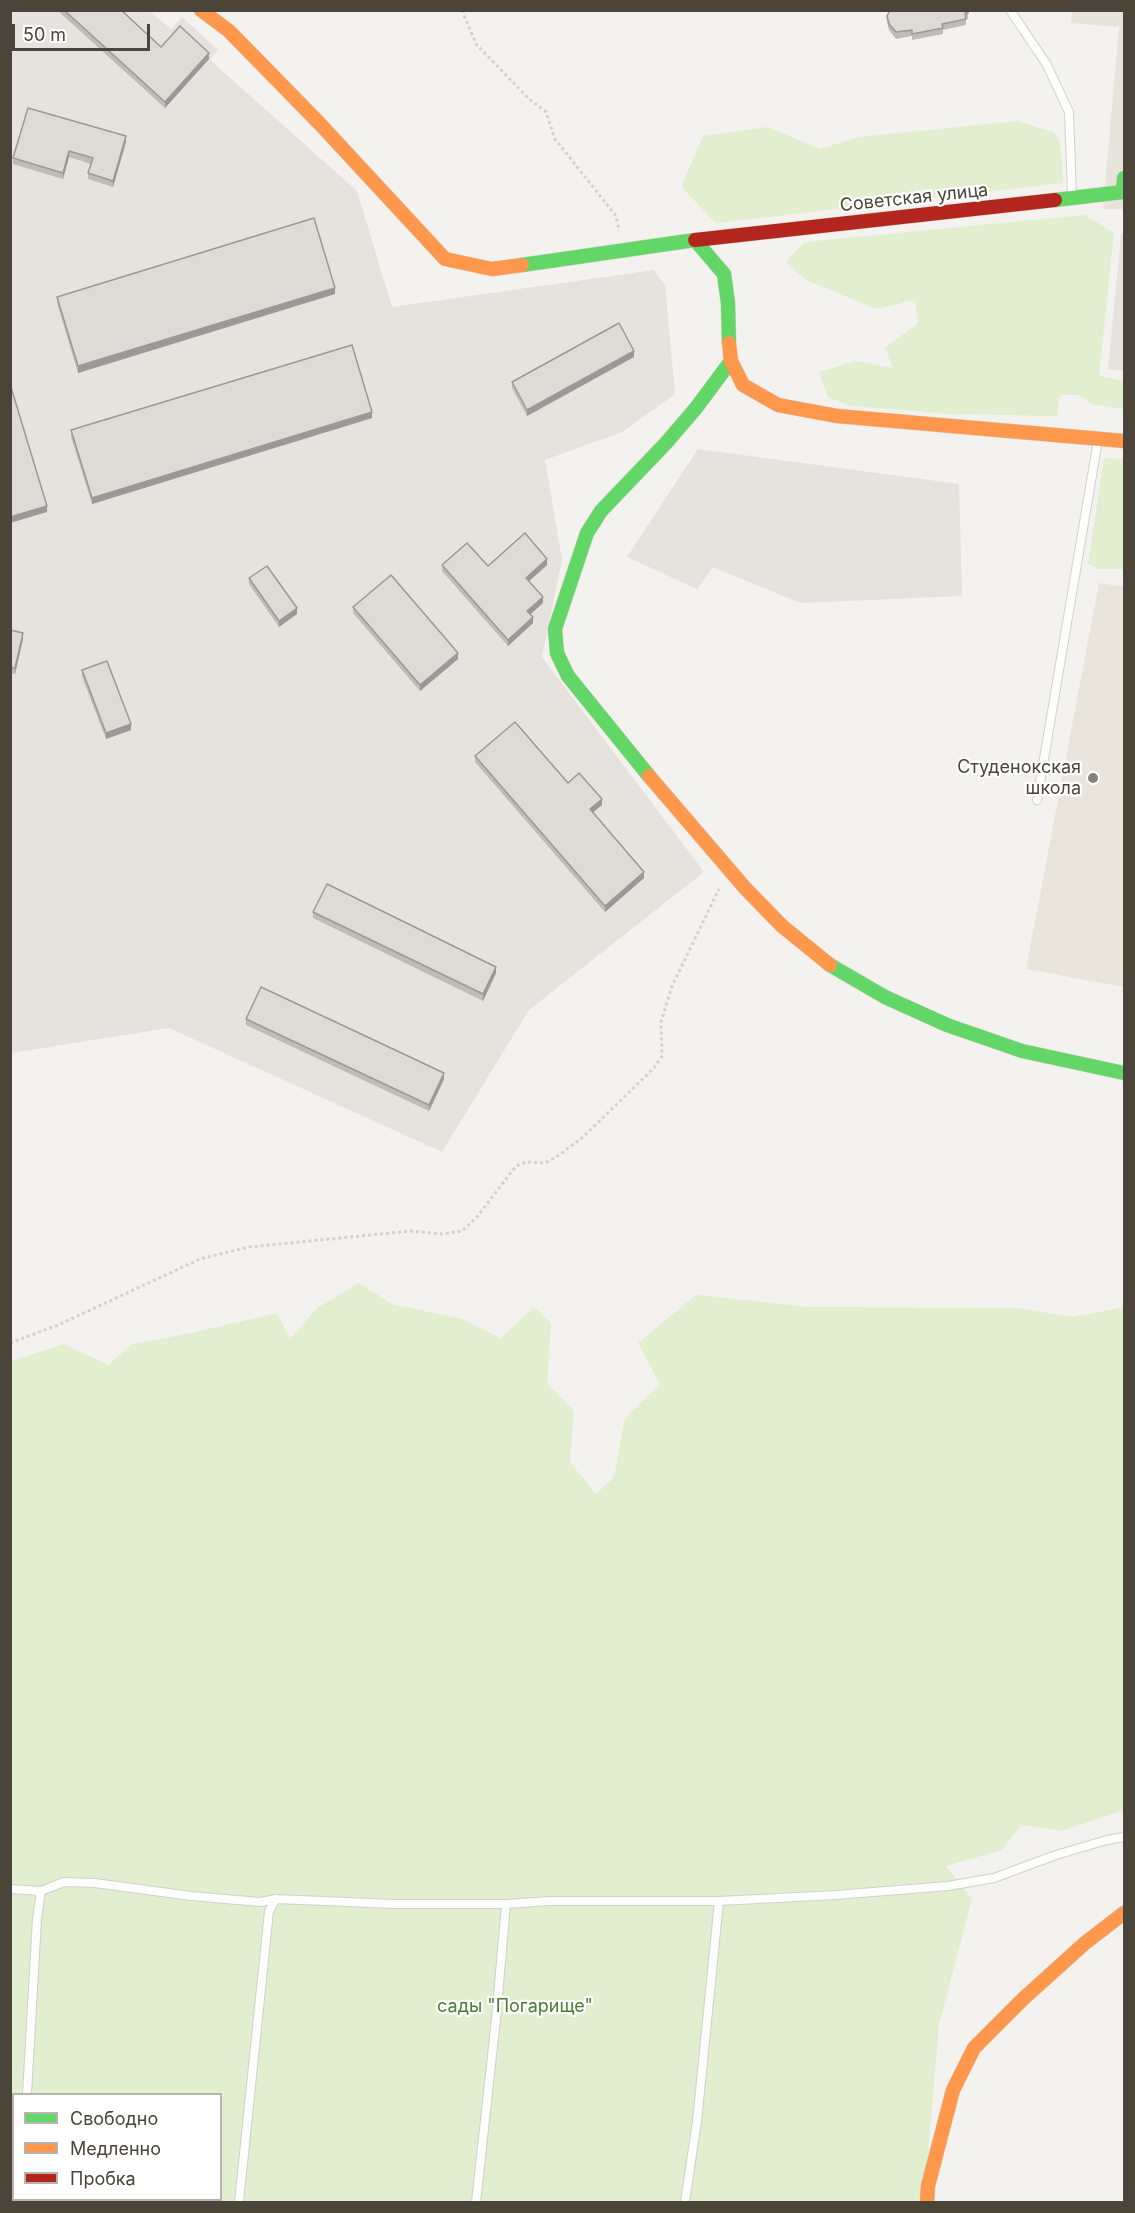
<!DOCTYPE html>
<html>
<head>
<meta charset="utf-8">
<style>
  body { margin:0 }
  #map { position:relative; width:1135px; height:2213px; overflow:hidden; background:#f4f2ee; font-family:Inter,sans-serif }
  canvas { display:block }
  .frame { position:absolute; inset:0; border:12px solid #4b4439; pointer-events:none }
  .legend { position:absolute; left:12px; top:2093px; width:210px; height:108px; box-sizing:border-box; background:#fff; border:2px solid #b7b4b0; margin:0; padding:8px 10px; list-style:none; font-size:18px; color:#4b4439 }
  .legend li { display:flex; align-items:center; gap:12px; height:30px }
  .legend b { width:30px; border:2px solid #b7b4b0 }
  .scale { position:absolute; left:12px; top:24px; width:138px; height:27px; box-sizing:border-box; border:3px solid #4b4439; border-top:0; padding-left:8px; font-size:18px; line-height:21px; white-space:nowrap; color:#4b4439; -webkit-text-stroke:4px #fff; paint-order:stroke }
</style>
</head>
<body>
<div id="map">
<canvas width="1135" height="2213"></canvas>
<div class="frame"></div>
<ul class="legend">
<li><b style="height:8px;background:#63d668"></b>Свободно</li>
<li><b style="height:8px;background:#ff974d"></b>Медленно</li>
<li><b style="height:8px;background:#b3261e"></b>Пробка</li>
</ul>
<div class="scale">50 m</div>
</div>
<script>
const c = document.querySelector('canvas').getContext('2d');
c.lineJoin = 'round';
function fill(path, color) { c.fillStyle = color; c.fill(path, 'evenodd'); }
const shape = rows => new Path2D(rows.map(r => 'M' + r).join(''));
function stroke(path, color, width, dash) { c.strokeStyle = color; c.lineWidth = width; c.lineCap = dash ? 'butt' : 'round'; c.setLineDash(dash || []); c.stroke(path); }
function write(font, color, halo, rows, align = 'center') {
  c.font = font + ' Inter,sans-serif'; c.lineWidth = 4.5; c.setLineDash([]); c.textBaseline = 'middle'; c.strokeStyle = halo; c.fillStyle = color; for (const [text, x, y, turn = 0] of rows) {
    c.save(); c.translate(x, y); c.rotate((+turn || 0) * Math.PI / 180); c.textAlign = isNaN(turn) ? turn : align; if (halo) c.strokeText(text, 0, 0); c.fillText(text, 0, 0); c.restore();
  }
}
fill(shape([
  [1072,11,1124,11,1124,209,1103,209,1119,27,1071,23]
]), '#e7e4dc');
fill(shape([
  [11,11,149,11,171,29,182,17,218,50,210,60,357,191,392,307,654,270,665,286,675,394,622,432,545,460,562,560,542,657,704,872,529,1010,442,1152,169,1028,11,1053],
  [698,449,959,484,962,596,800,603,713,567,697,589,627,557]
]), '#e6e2de');
fill(shape([
  [1099,583,1124,587,1124,987,1026,969]
]), '#eae5da');
fill(shape([
  [1017,121,1053,132,1059,140,1062,157,1063,183,716,223,681,187,703,136,768,127,820,149,859,137],
  [1085,215,1114,233,1099,376,1124,381,1124,409,1095,405,1078,395,1060,395,1057,416,950,414,851,406,828,397,819,372,856,361,893,368,885,348,918,323,915,300,876,309,806,280,785,262,805,242],
  [1104,458,1124,459,1124,569,1098,569,1088,563],
  [359,1283,392,1304,462,1319,501,1338,534,1307,551,1323,547,1384,574,1411,570,1462,596,1494,614,1477,625,1418,660,1384,638,1343,696,1295,811,1307,1016,1308,1073,1317,1124,1307,1124,1810,1062,1831,1021,1825,1002,1850,946,1866,972,1899,939,2025,924,2202,11,2202,11,1361,64,1344,108,1365,132,1344,187,1334,277,1313,290,1339,317,1308],
  [14,2094,220,2094,220,2200,14,2200]
]), '#e1eecf');
fill(shape([
  [1121,234,1124,234,1124,371,1108,369]
]), '#e6e3df');
const lane = shape([
  [1010,10,1047,65,1069,112,1072,195],
  [1037,800,1098,440],
  [10,1889,41,1891,64,1882,95,1883,191,1896,260,1902,276,1899,393,1904,506,1904,550,1901,719,1901,836,1895,948,1886,994,1878,1056,1855,1107,1840,1124,1837],
  [27,2094,37,1919,41,1891],
  [20,2202,20,2200],
  [239,2202,269,1911,276,1899],
  [476,2202,496,2019,506,1904],
  [685,2202,697,2121,719,1901]
]);
const fast = shape([
  [1055,200,1123,192,1124,178],
  [522,265,695,240,724,274,728,303,729,343],
  [649,776,568,676,557,653,555,629,587,533,601,511,666,443,696,408,731,361],
  [830,965,885,997,947,1025,1022,1051,1124,1073]
]);
const slow = shape([
  [201,10,229,31,320,124,445,259,492,269,522,265],
  [729,343,731,361,743,385,778,405,837,416,1124,441],
  [649,776,745,888,782,926,830,965],
  [927,2202,928,2186,953,2090,974,2048,1023,1999,1085,1943,1124,1913]
]);
const jam = shape([
  [695,240,1055,200]
]);
stroke(lane, '#d2d0cb', 10);
stroke(fast, '#d3cfc5', 15);
stroke(slow, '#d3cfc5', 15);
stroke(jam, '#d3cfc5', 15);
stroke(shape([
  [462,10,476,44,529,99,546,112,555,139,616,216,619,231],
  [10,1343,58,1325,200,1259,249,1247,411,1231,442,1234,462,1231,477,1217,516,1166,526,1162,545,1163,556,1157,582,1138,654,1068,662,1056,661,1022,672,986,719,889]
]), '#d3d2cc', 3, [3, 3]);
stroke(lane, '#fdfdfc', 8);
stroke(fast, '#63d668', 14);
stroke(slow, '#ff974d', 14);
stroke(jam, '#b3261e', 14);
fill(shape([
  [57,10,121,10,161,47,209,59,165,108],
  [968,13,968,19,966,19,966,25,943,30,943,34,912,40,912,36,896,39,889,30,887,22,887,16],
  [126,142,113,187,88,179,88,173,91,164,69,157,63,179,13,164,13,158],
  [335,294,78,373,57,303,57,297],
  [634,357,527,416,512,388,512,382],
  [372,418,92,504,71,437,71,430],
  [442,565,488,566,547,565,529,581,543,603,531,614,533,623,508,646,442,571],
  [249,578,297,614,279,627,249,584],
  [353,607,458,659,420,691,353,613],
  [10,630,23,639,15,674,10,673],
  [82,670,131,730,106,739,82,677],
  [475,756,568,783,602,805,593,812,644,878,605,912,475,762],
  [313,912,496,973,483,1001,313,918],
  [246,1019,444,1079,429,1111,246,1025]
]), '#bfbcb8');
fill(shape([
  [209,53,209,59,165,108,165,102],
  [126,136,126,142,113,187,113,181],
  [69,151,69,157,63,179,63,173],
  [335,288,335,294,78,373,78,366],
  [634,351,634,357,527,416,527,410],
  [372,412,372,418,92,504,92,498],
  [47,506,47,512,10,523,10,517],
  [547,559,547,565,526,584,526,578],
  [543,597,543,603,527,617,527,611],
  [297,608,297,614,279,627,279,621],
  [533,617,533,623,508,646,508,640],
  [23,633,23,639,15,674,15,668],
  [458,653,458,659,420,691,420,685],
  [131,724,131,730,106,739,106,733],
  [602,799,602,805,590,815,590,809],
  [644,872,644,878,605,912,605,906],
  [496,967,496,973,483,1001,483,994],
  [444,1073,444,1079,429,1111,429,1105]
]), '#9b9996');
const building = shape([
  [64,10,121,10,161,47,180,26,209,53,165,102,64,10],
  [890,10,968,10,968,13,965,13,966,19,942,24,943,28,912,34,912,30,896,32,889,24,887,16,890,10],
  [28,108,126,136,113,181,88,173,93,158,69,151,63,173,13,158,28,108],
  [314,218,335,288,78,366,57,297,314,218],
  [619,323,634,351,527,410,512,382,619,323],
  [352,345,372,412,92,498,71,430,352,345],
  [10,384,47,506,10,517,10,384],
  [525,533,547,559,526,578,543,597,527,611,533,617,508,640,442,565,467,543,488,566,525,533],
  [267,566,297,608,279,621,249,578,267,566],
  [391,575,458,653,420,685,353,607,391,575],
  [10,630,23,633,15,668,10,667,10,630],
  [107,661,131,724,106,733,82,670,107,661],
  [515,722,568,783,579,773,602,799,590,809,644,872,605,906,475,756,515,722],
  [327,884,496,967,483,994,313,912,327,884],
  [261,987,444,1073,429,1105,246,1019,261,987]
]);
fill(building, '#dedbd6');
stroke(building, '#9b9996', 1.5);
for (const [x, y, r, color] of [
  [1093,778,6,"#868178"]
]) { const dot = new Path2D(); dot.arc(x, y, r, 0, 2 * Math.PI); c.fillStyle = color; c.fill(dot); stroke(dot, '#fff', 2); }
write('18px', '#4b4439', '#fff', [
  ["Советская улица",914,198,-6]
]);
write('18px', '#4b4439', '#fff', [
  ["Студенокская",1081,768],
  ["школа",1081,789]
], 'right');
write('18px', '#4a7f2a', '#fff', [
  ["сады \"Погарище\"",515,2007]
]);
</script>
</body>
</html>
